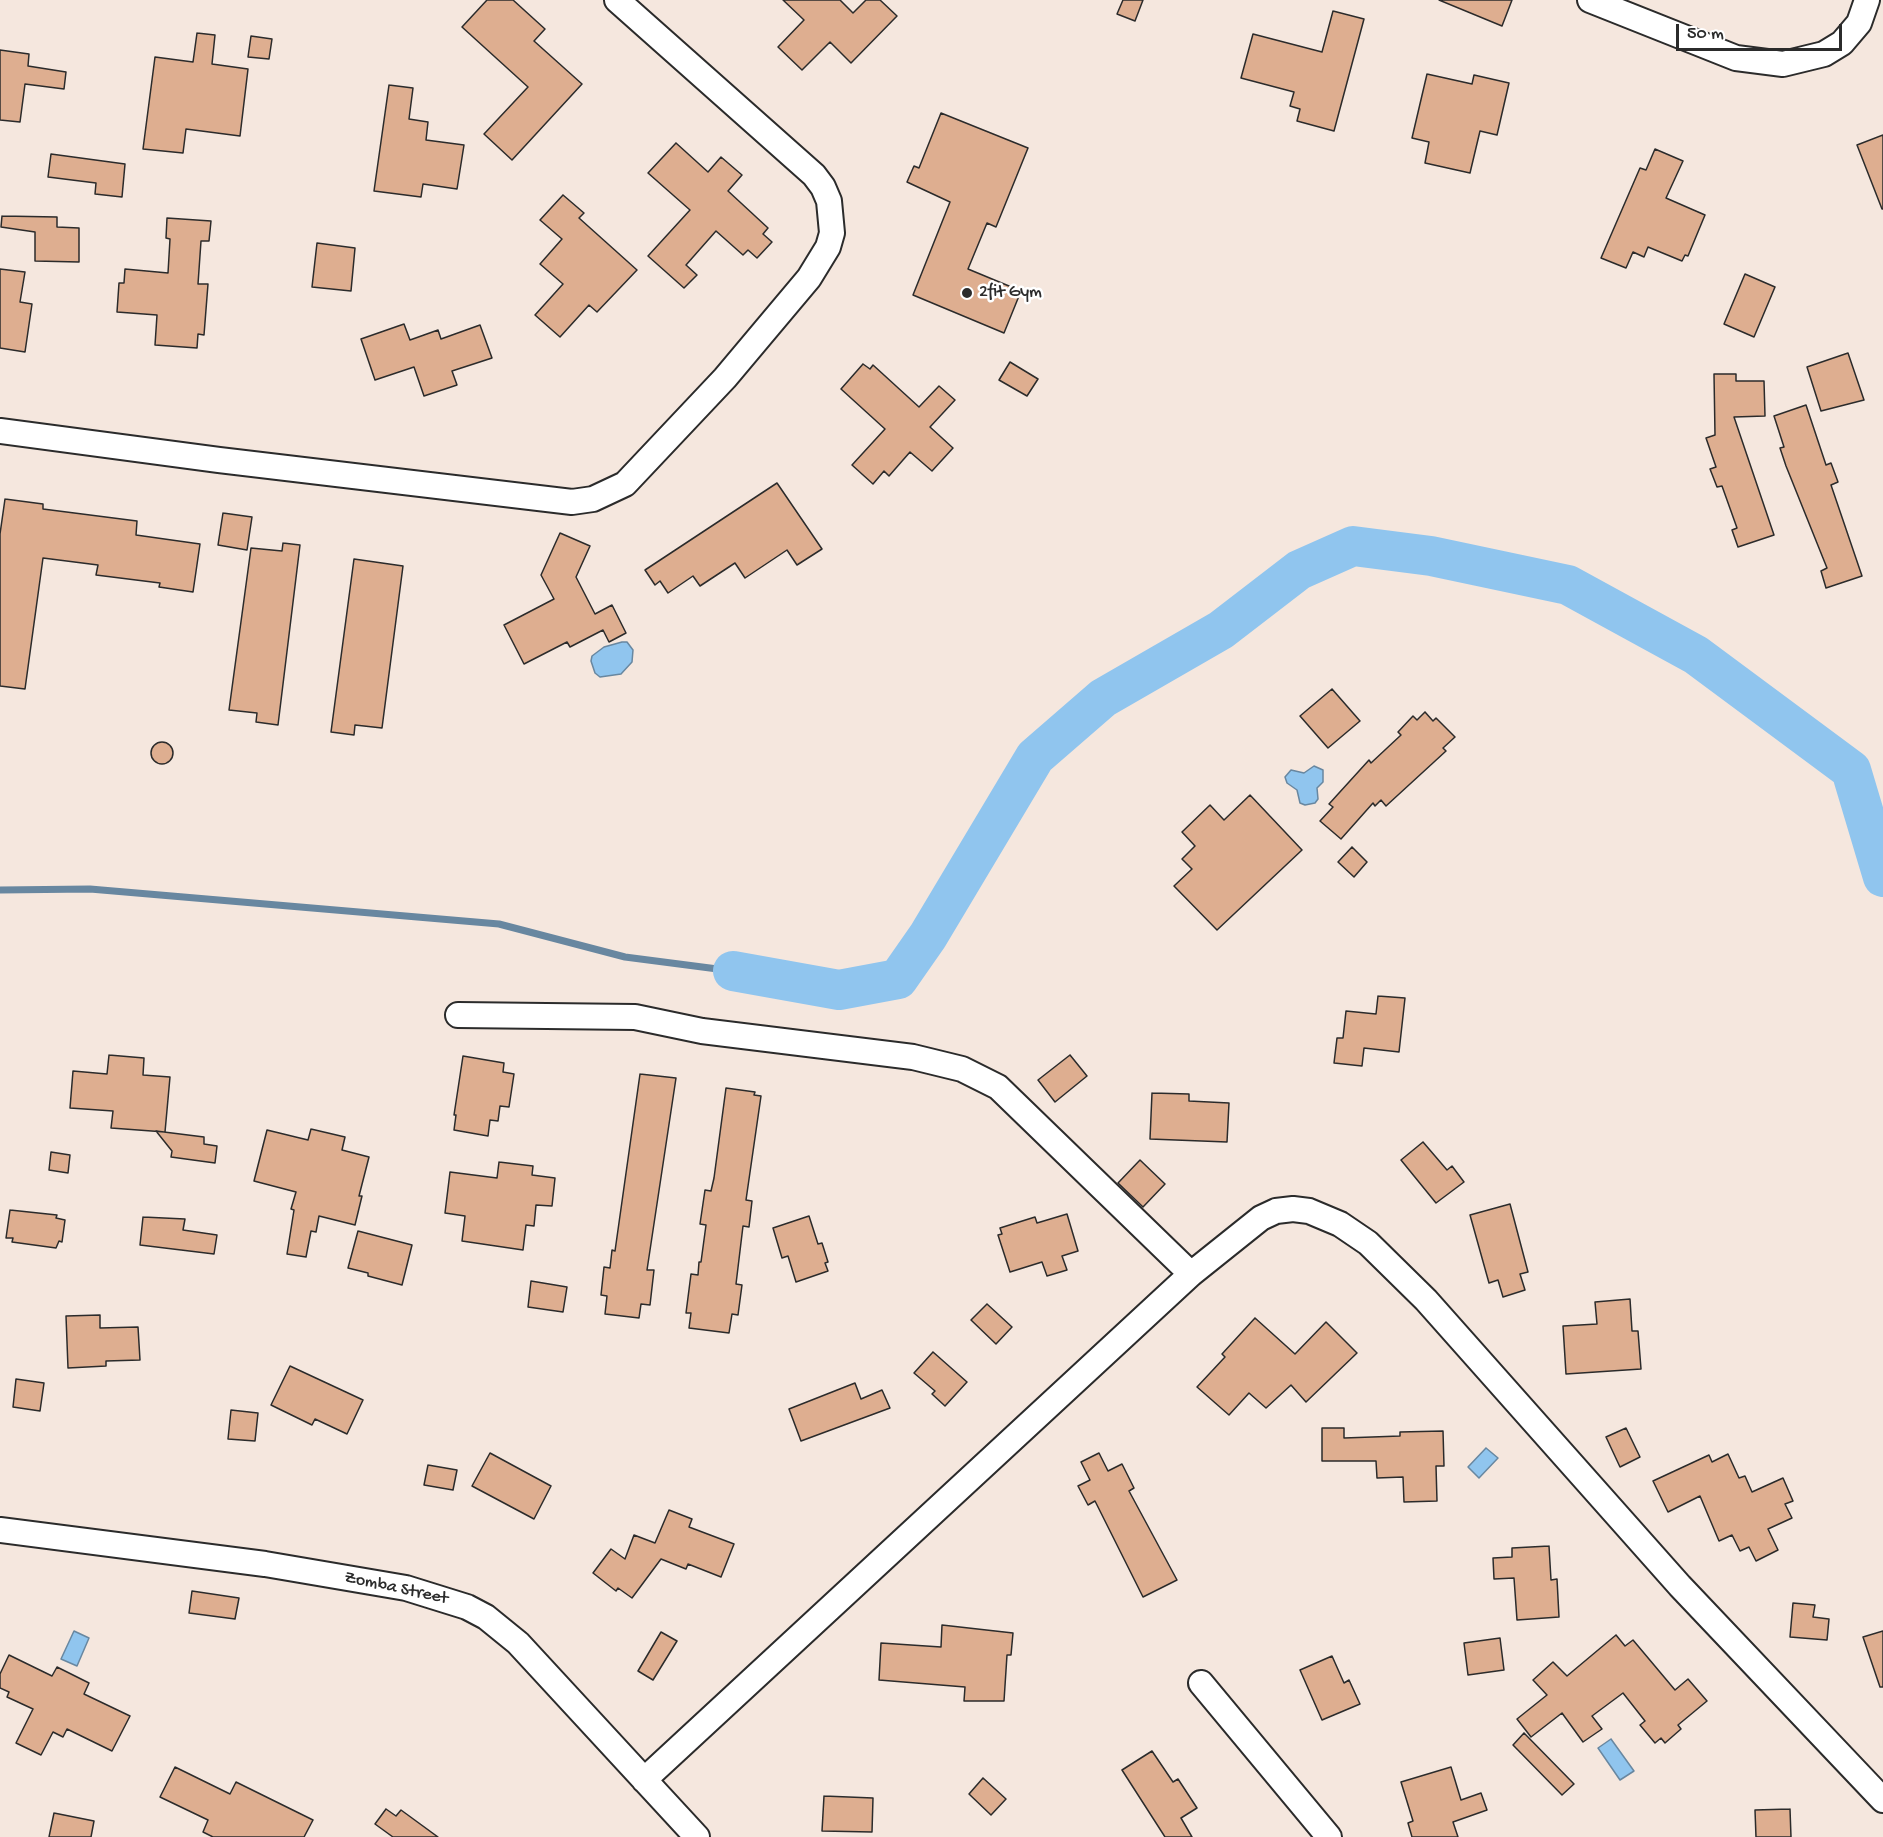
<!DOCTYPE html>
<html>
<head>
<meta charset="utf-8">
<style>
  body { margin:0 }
  #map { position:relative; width:1883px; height:1837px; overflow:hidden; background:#f5e7de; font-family:"Gochi Hand",sans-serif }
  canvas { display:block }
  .scale { position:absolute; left:1676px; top:24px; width:166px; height:27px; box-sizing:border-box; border:3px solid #2b2b2b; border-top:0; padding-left:8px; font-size:18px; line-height:21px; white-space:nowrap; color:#2b2b2b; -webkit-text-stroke:4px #fff; paint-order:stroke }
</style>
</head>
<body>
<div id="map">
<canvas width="1883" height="1837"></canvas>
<div class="scale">50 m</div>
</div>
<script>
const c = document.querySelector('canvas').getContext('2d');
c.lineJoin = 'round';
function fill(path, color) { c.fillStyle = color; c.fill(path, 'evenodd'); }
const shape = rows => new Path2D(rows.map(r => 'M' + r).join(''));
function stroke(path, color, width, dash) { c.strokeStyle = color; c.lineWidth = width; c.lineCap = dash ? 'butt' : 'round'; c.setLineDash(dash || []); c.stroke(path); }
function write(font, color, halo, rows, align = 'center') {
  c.font = font + ' "Gochi Hand",sans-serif'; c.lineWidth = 5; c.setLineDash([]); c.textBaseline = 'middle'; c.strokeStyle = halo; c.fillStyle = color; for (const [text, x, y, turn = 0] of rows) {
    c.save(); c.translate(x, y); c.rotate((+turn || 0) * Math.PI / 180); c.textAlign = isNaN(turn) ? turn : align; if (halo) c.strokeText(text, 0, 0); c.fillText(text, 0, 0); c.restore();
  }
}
const water = shape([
  [622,642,627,642,633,650,632,662,621,674,600,677,595,673,591,661,592,656,604,647,622,642],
  [1314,766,1323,770,1323,782,1317,788,1318,799,1315,803,1305,805,1300,803,1297,790,1287,783,1285,777,1291,770,1304,773,1314,766],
  [1486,1448,1498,1458,1479,1478,1468,1467,1486,1448],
  [74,1631,89,1638,77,1666,61,1659,74,1631],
  [1611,1739,1634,1771,1620,1780,1598,1748,1611,1739]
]);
fill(water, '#90c5ee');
stroke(water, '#6887a0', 1.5);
stroke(shape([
  [0,890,90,889,499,924,625,957,733,971]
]), '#6887a0', 7);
stroke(shape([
  [733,971,839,990,898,979,928,936,1035,757,1103,698,1221,630,1299,570,1353,546,1431,556,1568,585,1696,655,1851,770,1883,877]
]), '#90c5ee', 40);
const building = shape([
  [487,0,513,0,545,29,534,41,582,84,512,160,484,134,528,87,462,27,487,0],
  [783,0,840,0,853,13,866,0,880,0,897,16,851,63,830,42,802,70,778,47,804,20,783,0],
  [1123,0,1143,0,1135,21,1117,14,1123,0],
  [1439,0,1512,0,1502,26,1439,0],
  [1333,11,1364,19,1334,131,1297,121,1300,109,1290,106,1294,92,1241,78,1253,34,1322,52,1333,11],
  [197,33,215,35,212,64,248,69,240,136,186,129,183,153,143,149,155,57,193,62,197,33],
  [251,36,272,39,269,59,248,57,251,36],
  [0,50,29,54,28,66,66,72,64,89,25,84,20,122,0,120,0,50],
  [1427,74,1472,84,1474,75,1509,83,1497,135,1480,131,1470,173,1425,163,1429,142,1412,138,1427,74],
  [389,85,413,88,409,119,428,122,426,140,464,145,457,189,423,184,421,197,374,191,389,85],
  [941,113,1028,148,996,227,987,223,968,269,1021,291,1004,333,913,295,950,202,907,182,914,166,919,168,941,113],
  [1883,135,1883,209,1882,209,1857,145,1883,135],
  [676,143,708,172,721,157,742,175,728,191,768,228,763,234,772,242,757,258,748,250,743,255,716,231,686,265,697,275,684,288,648,256,690,210,648,173,676,143],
  [1655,149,1683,161,1666,198,1705,215,1688,256,1685,255,1682,261,1648,247,1644,257,1633,252,1626,268,1601,258,1640,168,1646,170,1655,149],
  [51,154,125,164,122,197,95,194,96,183,48,177,51,154],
  [563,195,584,213,579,218,637,270,597,312,589,305,560,337,535,315,563,284,540,264,562,239,540,220,563,195],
  [2,216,57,217,57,227,79,228,79,262,35,261,35,232,1,227,2,216],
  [167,218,211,221,209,241,201,241,198,284,208,284,204,335,198,334,197,348,155,345,157,315,117,312,119,283,124,283,125,269,168,273,170,239,166,238,167,218],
  [317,243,355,248,351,291,312,287,317,243],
  [0,269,25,272,20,302,32,304,25,352,0,348,0,269],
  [1745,274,1775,287,1754,337,1724,324,1745,274],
  [404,324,410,340,438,330,441,339,480,325,492,358,452,371,457,385,424,396,414,367,375,380,361,339,404,324],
  [1848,353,1864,400,1821,411,1807,367,1848,353],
  [1010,362,1038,379,1027,396,999,380,1010,362],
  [863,364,870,369,873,365,919,407,939,386,955,400,930,427,953,448,932,471,910,452,889,476,884,471,873,484,852,465,885,429,841,389,863,364],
  [1714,374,1736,374,1736,381,1764,381,1765,416,1734,417,1774,535,1738,547,1732,530,1737,528,1722,486,1717,487,1710,469,1716,467,1706,438,1715,435,1714,374],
  [1806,405,1826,465,1831,463,1838,482,1831,485,1862,576,1826,588,1821,571,1827,568,1786,466,1780,448,1784,447,1774,416,1806,405],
  [777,483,822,549,797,565,787,550,745,578,735,563,700,586,693,576,668,593,660,581,655,585,645,570,777,483],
  [5,499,43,504,43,509,137,521,136,535,200,544,193,592,159,587,160,583,96,575,98,565,43,558,25,689,0,686,0,534,5,499],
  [223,513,252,517,247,550,218,545,223,513],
  [560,533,590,546,576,577,595,614,612,605,626,633,609,642,603,630,570,647,567,642,524,664,504,625,554,599,541,575,560,533],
  [283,543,300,545,278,725,256,722,257,713,229,710,251,548,282,551,283,543],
  [354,559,403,566,382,728,355,725,354,735,331,732,354,559],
  [1332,689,1360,721,1328,748,1300,716,1332,689],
  [1425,712,1433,721,1436,718,1455,737,1443,748,1446,751,1386,806,1381,800,1375,806,1373,803,1341,839,1320,821,1333,807,1329,804,1369,760,1371,763,1401,735,1398,732,1413,716,1417,720,1425,712],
  '151 753a11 11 0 1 1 22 0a11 11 0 1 1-22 0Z',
  [1250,795,1302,850,1217,930,1174,886,1192,869,1182,859,1195,846,1182,832,1210,805,1224,820,1250,795],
  [1352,847,1367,862,1354,877,1338,862,1352,847],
  [1378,996,1405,998,1399,1052,1364,1048,1362,1066,1334,1063,1337,1038,1343,1038,1346,1011,1376,1014,1378,996],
  [109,1055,144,1058,143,1075,170,1077,165,1132,111,1128,113,1111,70,1108,73,1071,107,1074,109,1055],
  [1070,1055,1087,1076,1055,1102,1038,1080,1070,1055],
  [463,1056,504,1063,503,1072,514,1074,509,1107,500,1106,498,1121,490,1120,488,1136,454,1130,456,1115,454,1115,463,1056],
  [640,1074,676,1078,647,1270,654,1270,650,1305,641,1304,639,1318,605,1314,607,1296,601,1295,604,1267,610,1268,612,1250,615,1251,640,1074],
  [726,1088,755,1092,754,1095,761,1096,746,1200,752,1201,749,1227,743,1226,736,1284,742,1285,738,1315,732,1314,729,1333,689,1328,691,1313,686,1313,691,1274,698,1275,699,1262,701,1262,706,1225,700,1224,705,1190,711,1191,714,1178,726,1088],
  [1152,1093,1189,1094,1189,1101,1229,1103,1227,1142,1150,1139,1152,1093],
  [311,1129,345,1137,342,1150,369,1157,359,1196,362,1196,355,1225,319,1216,316,1232,311,1231,306,1257,287,1254,294,1210,291,1209,296,1192,254,1181,267,1130,308,1140,311,1129],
  [156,1131,204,1137,204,1144,217,1146,215,1163,171,1157,172,1151,156,1131],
  [1423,1142,1447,1170,1452,1166,1464,1182,1436,1203,1401,1160,1423,1142],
  [51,1152,70,1155,68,1173,49,1170,51,1152],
  [1140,1160,1165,1184,1143,1207,1118,1183,1140,1160],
  [499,1162,533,1166,532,1175,555,1178,552,1206,536,1205,534,1226,526,1225,523,1250,462,1241,465,1216,445,1213,450,1172,497,1178,499,1162],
  [1510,1204,1528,1272,1520,1274,1525,1290,1503,1297,1498,1280,1489,1283,1470,1215,1510,1204],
  [10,1210,57,1215,56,1218,65,1220,62,1242,59,1241,56,1248,12,1242,13,1238,6,1238,10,1210],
  [1067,1214,1078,1251,1062,1256,1067,1270,1047,1276,1042,1262,1010,1272,998,1235,1002,1234,1000,1228,1035,1217,1037,1223,1067,1214],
  [809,1216,818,1244,822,1243,828,1262,825,1263,828,1271,796,1282,788,1256,782,1258,773,1228,809,1216],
  [143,1217,185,1219,183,1230,217,1235,214,1254,140,1245,143,1217],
  [358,1231,412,1245,402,1285,368,1276,368,1273,348,1268,358,1231],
  [531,1281,567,1287,563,1312,528,1307,531,1281],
  [1630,1299,1632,1331,1638,1331,1641,1369,1566,1374,1563,1326,1597,1324,1595,1302,1630,1299],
  [987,1304,1012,1327,996,1344,971,1320,987,1304],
  [100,1315,100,1328,138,1327,140,1360,106,1361,106,1366,68,1368,66,1316,100,1315],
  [1255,1318,1295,1354,1326,1322,1357,1353,1306,1402,1291,1385,1266,1408,1249,1393,1229,1415,1197,1387,1225,1357,1222,1354,1255,1318],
  [933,1352,967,1382,945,1406,932,1394,935,1391,914,1373,933,1352],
  [290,1366,363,1400,347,1434,315,1419,312,1425,271,1405,290,1366],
  [16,1379,44,1383,40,1411,13,1407,16,1379],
  [855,1383,861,1399,882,1390,890,1408,801,1441,789,1409,855,1383],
  [231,1410,258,1413,255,1441,228,1439,231,1410],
  [1322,1428,1344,1428,1344,1438,1400,1436,1400,1432,1443,1431,1444,1466,1436,1466,1437,1501,1404,1502,1403,1477,1377,1478,1376,1461,1322,1461,1322,1428],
  [1626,1428,1640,1457,1620,1467,1606,1437,1626,1428],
  [490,1453,551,1486,534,1519,472,1486,490,1453],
  [1099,1453,1108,1471,1122,1464,1134,1488,1129,1491,1177,1580,1143,1597,1095,1501,1088,1505,1078,1486,1090,1480,1081,1462,1099,1453],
  [1728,1454,1739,1478,1745,1476,1752,1492,1783,1478,1793,1501,1785,1504,1792,1518,1768,1529,1778,1550,1756,1561,1749,1547,1740,1551,1732,1535,1719,1541,1700,1496,1668,1512,1653,1481,1709,1455,1712,1462,1728,1454],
  [428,1465,457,1470,453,1490,424,1485,428,1465],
  [669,1510,692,1519,689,1527,734,1544,721,1577,688,1564,686,1569,661,1559,632,1598,618,1588,616,1591,593,1573,611,1549,625,1559,634,1535,655,1543,669,1510],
  [1549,1546,1551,1580,1557,1579,1559,1617,1517,1620,1514,1578,1494,1579,1493,1558,1512,1557,1512,1548,1549,1546],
  [192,1591,239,1598,235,1619,189,1613,192,1591],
  [1793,1603,1815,1605,1813,1617,1829,1619,1827,1640,1790,1637,1793,1603],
  [942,1625,1013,1633,1011,1655,1007,1655,1004,1701,964,1701,965,1687,879,1680,881,1643,941,1647,942,1625],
  [1883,1631,1883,1687,1880,1687,1863,1637,1883,1631],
  [661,1632,677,1641,653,1680,638,1671,661,1632],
  [1616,1635,1625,1646,1633,1640,1675,1690,1688,1679,1707,1701,1678,1725,1681,1729,1665,1743,1661,1738,1655,1743,1640,1725,1645,1721,1623,1693,1592,1716,1602,1729,1583,1742,1562,1713,1531,1737,1517,1719,1547,1695,1533,1680,1553,1662,1567,1676,1616,1635],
  [1500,1638,1504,1670,1468,1675,1464,1643,1500,1638],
  [9,1655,52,1676,57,1667,89,1683,84,1694,130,1716,112,1751,67,1729,63,1737,53,1732,41,1755,16,1743,33,1709,7,1697,9,1692,0,1688,0,1674,9,1655],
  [1332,1656,1344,1683,1349,1680,1360,1704,1322,1720,1300,1670,1332,1656],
  [1524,1733,1574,1784,1562,1795,1513,1745,1524,1733],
  [1152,1751,1173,1782,1178,1779,1197,1808,1181,1818,1192,1837,1165,1837,1122,1770,1152,1751],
  [175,1767,230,1794,236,1782,313,1820,304,1837,213,1837,203,1832,208,1820,160,1797,175,1767],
  [1451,1767,1461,1800,1481,1793,1487,1810,1453,1822,1458,1837,1412,1837,1408,1823,1413,1821,1401,1782,1451,1767],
  [983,1778,1006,1799,991,1815,969,1794,983,1778],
  [824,1796,873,1798,872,1832,822,1831,824,1796],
  [386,1809,396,1816,401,1810,438,1837,393,1837,375,1824,386,1809],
  [1790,1809,1791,1837,1756,1837,1755,1810,1790,1809],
  [54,1813,94,1821,91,1837,49,1837,54,1813]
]);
fill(building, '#deae90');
stroke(building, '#2b2b2b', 1.5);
const street = shape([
  [1590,0,1736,58,1783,64,1824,54,1842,43,1859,23,1867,0],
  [0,431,219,460,572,502,593,499,625,484,725,378,809,278,828,247,832,233,829,201,823,187,814,175,617,0],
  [458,1015,635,1017,702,1031,913,1057,962,1069,998,1087,1191,1274],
  [0,1530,265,1564,406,1588,467,1607,486,1617,518,1643,697,1837],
  [1201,1683,1329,1837],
  [644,1780,1191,1274,1261,1218,1276,1211,1293,1209,1309,1211,1340,1224,1368,1243,1426,1300,1680,1586,1883,1800]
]);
stroke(street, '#2b2b2b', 28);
stroke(street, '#fff', 24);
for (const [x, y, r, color] of [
  [967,293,6,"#2b2b2b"]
]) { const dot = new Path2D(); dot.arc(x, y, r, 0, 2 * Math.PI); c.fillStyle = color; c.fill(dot); stroke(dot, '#fff', 2); }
write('18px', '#2b2b2b', '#fff', [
  ["2fit Gym",979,293]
], 'left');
write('18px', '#2b2b2b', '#fff', [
  ["Zomba Street",396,1589,12]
]);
</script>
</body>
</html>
